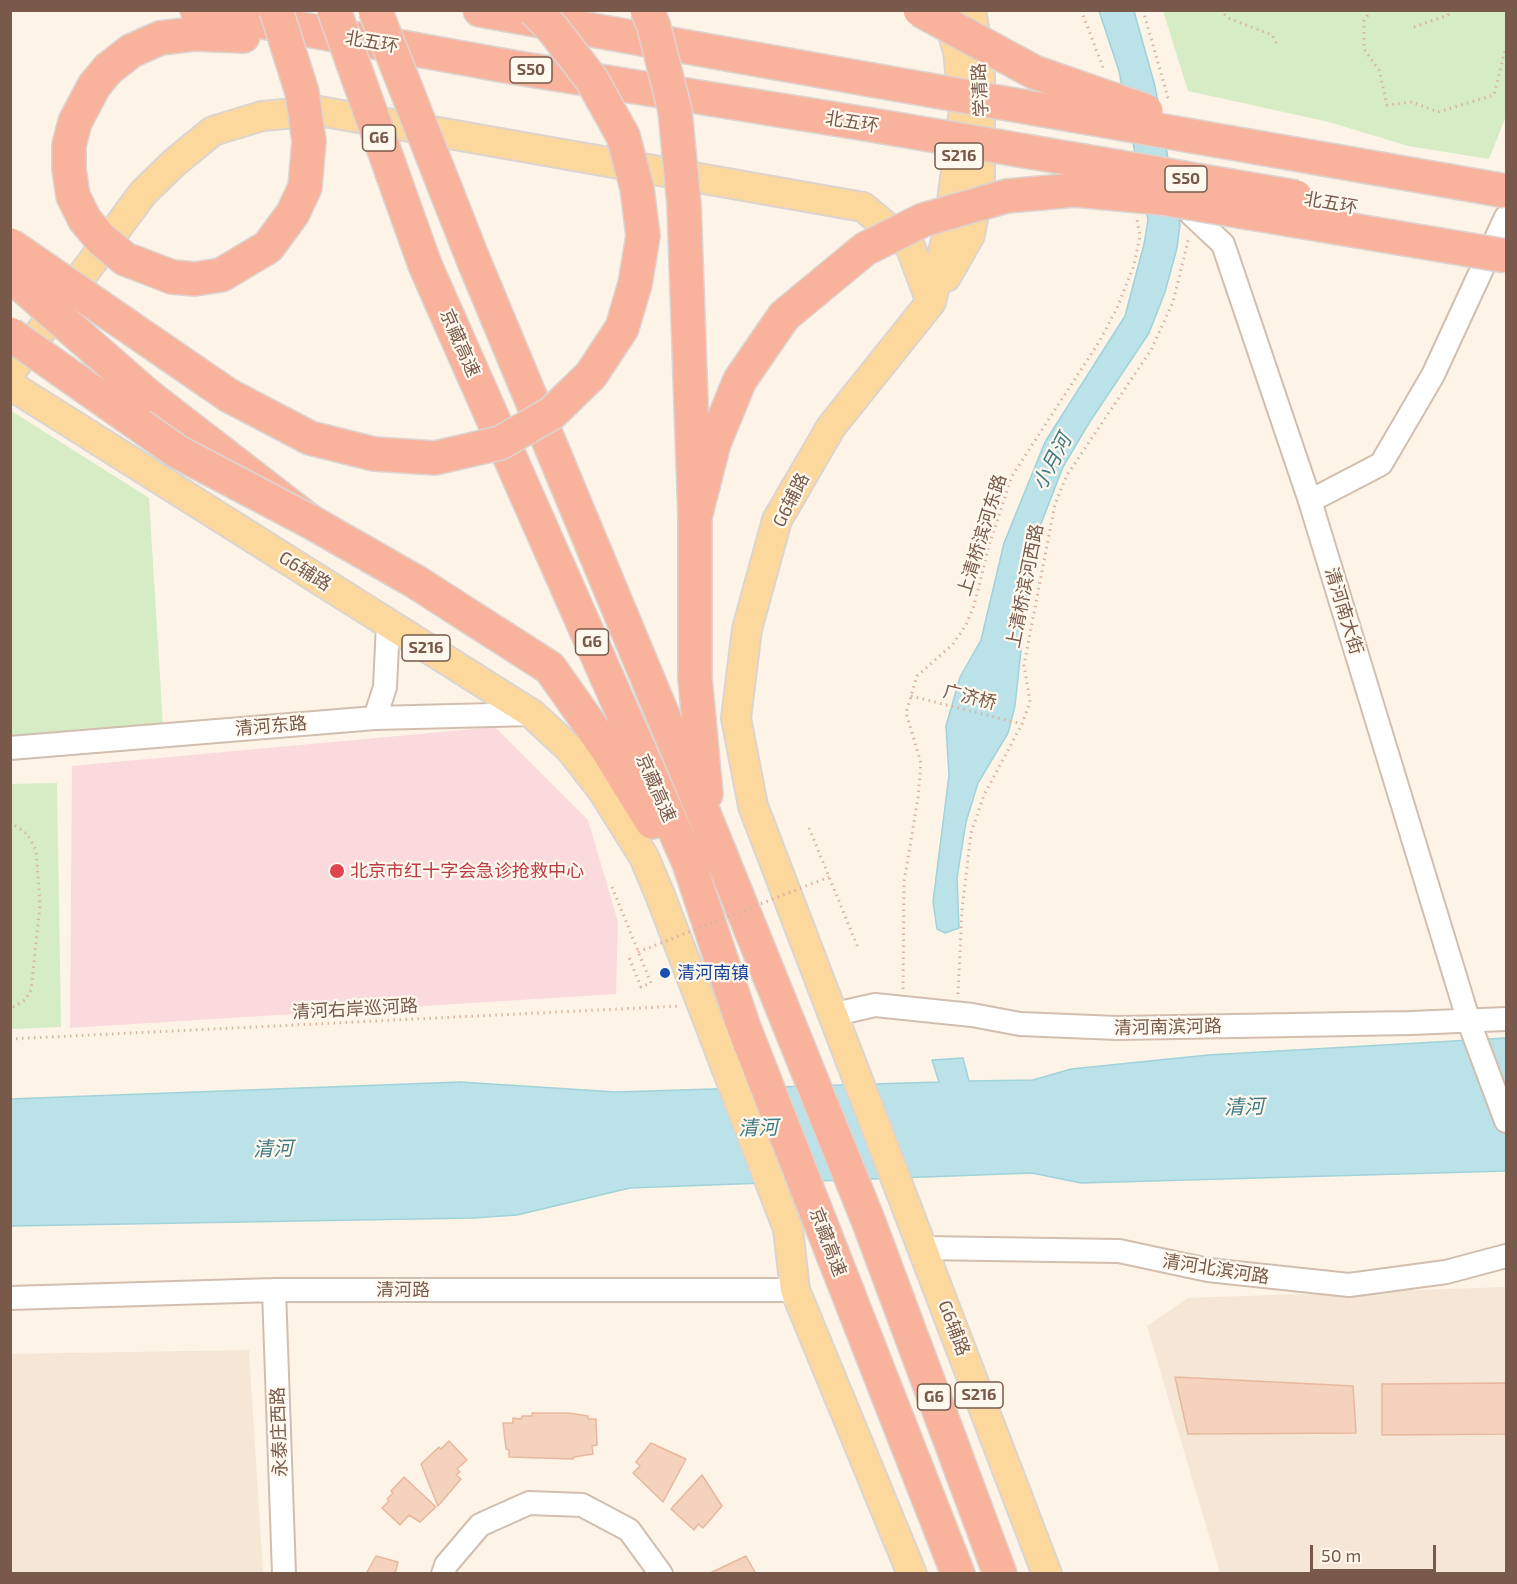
<!DOCTYPE html>
<html>
<head>
<meta charset="utf-8">
<style>
  body { margin:0 }
  #map { position:relative; width:1517px; height:1584px; overflow:hidden; background:#fdf4e7; font-family:"Exo 2",sans-serif }
  canvas { display:block }
  .frame { position:absolute; inset:0; border:12px solid #78594a; pointer-events:none }
  .scale { position:absolute; left:1310px; top:1545px; width:126px; height:27px; box-sizing:border-box; border:3px solid #78594a; border-top:0; padding-left:8px; font-size:18px; line-height:21px; white-space:nowrap; color:#78594a; -webkit-text-stroke:4px #fff8ee; paint-order:stroke }
</style>
</head>
<body>
<div id="map">
<canvas width="1517" height="1584"></canvas>
<div class="frame"></div>
<div class="scale">50 m</div>
</div>
<script>
const c = document.querySelector('canvas').getContext('2d');
c.lineJoin = 'round';
function fill(path, color) { c.fillStyle = color; c.fill(path, 'evenodd'); }
const shape = rows => new Path2D(rows.map(r => 'M' + r).join(''));
function stroke(path, color, width, dash) { c.strokeStyle = color; c.lineWidth = width; c.lineCap = dash ? 'butt' : 'round'; c.setLineDash(dash || []); c.stroke(path); }
function write(font, color, halo, rows, align = 'center') {
  c.font = font + ' "Exo 2","Noto Sans SC",sans-serif'; c.lineWidth = 4.5; c.setLineDash([]); c.textBaseline = 'middle'; c.strokeStyle = halo; c.fillStyle = color; for (const [text, x, y, turn = 0] of rows) {
    c.save(); c.translate(x, y); c.rotate((+turn || 0) * Math.PI / 180); c.textAlign = isNaN(turn) ? turn : align; if (halo) c.strokeText(text, 0, 0); c.fillText(text, 0, 0); c.restore();
  }
}
fill(shape([
  [1506,1287,1506,1573,1220,1573,1147,1326,1188,1298],
  [249,1350,263,1573,11,1573,11,1354]
]), '#f5e6d5');
fill(shape([
  [495,727,588,820,618,922,616,994,70,1028,72,766]
]), '#fbdade');
fill(shape([
  [1163,11,1506,11,1506,116,1489,159,1408,146,1329,122,1188,91],
  [10,410,149,498,163,726,11,738],
  [57,783,61,1027,11,1029,11,784]
]), '#d5ecc4');
const water = shape([
  [1099,11,1134,11,1155,86,1180,225,1177,248,1165,292,1149,333,1089,423,1063,467,1032,547,1015,706,1008,733,978,783,966,822,957,878,959,928,945,933,937,929,933,902,949,775,946,726,960,677,981,640,1004,543,1045,442,1125,316,1144,244,1148,220,1119,71,1099,11],
  [1506,1038,1506,1171,1081,1183,1032,1173,630,1188,517,1215,473,1218,11,1226,10,1099,460,1082,616,1092,939,1082,932,1060,963,1058,969,1081,1033,1080,1071,1069,1208,1055,1506,1038]
]);
fill(water, '#bae2e8');
stroke(water, '#a0d2da', 1.5);
const building = shape([
  [1175,1377,1353,1386,1356,1433,1188,1434,1175,1377],
  [1506,1383,1506,1434,1382,1435,1382,1384,1506,1383],
  [532,1413,568,1413,588,1416,588,1419,596,1419,597,1445,592,1446,593,1454,574,1457,573,1459,509,1457,509,1450,506,1449,503,1423,513,1423,513,1418,521,1419,522,1416,532,1416,532,1413],
  [449,1441,467,1460,457,1469,460,1472,456,1475,461,1479,438,1506,421,1464,439,1447,441,1449,449,1441],
  [651,1443,686,1459,663,1502,633,1473,640,1466,636,1462,651,1443],
  [702,1475,722,1506,703,1528,698,1524,694,1530,671,1509,702,1475],
  [404,1477,436,1507,420,1522,409,1515,400,1525,382,1508,389,1501,387,1499,393,1493,391,1491,404,1477],
  [376,1556,398,1562,395,1574,366,1574,376,1556],
  [746,1556,756,1574,708,1574,746,1556]
]);
fill(building, '#f4d2bd');
stroke(building, '#e7b89d', 1.5);
const minor = shape([
  [1191,214,1223,244,1310,501,1469,1022,1506,1121],
  [1310,501,1381,464,1433,375,1506,217],
  [375,718,385,687,388,624],
  [10,748,375,718,532,714],
  [831,1015,875,1005,972,1015,1020,1024,1117,1028,1411,1023,1506,1019],
  [923,1248,1119,1251,1208,1270,1349,1285,1446,1272,1506,1256],
  [274,1290,284,1574],
  [10,1298,274,1290,795,1290],
  [443,1574,446,1565,480,1525,529,1503,582,1505,629,1530,661,1574]
]);
const major = shape([
  [947,14,958,51,964,109,948,232,931,302,831,427,777,520,747,629,736,718,753,806,1047,1574],
  [946,277,970,235,980,179,980,66,971,10],
  [10,373,143,193,175,162,213,131,262,116,319,111,863,207,910,246,931,302],
  [10,385,532,714,570,749,602,790,644,857,660,895,788,1229,795,1290,912,1574]
]);
const highway = shape([
  [197,10,512,67,866,124],
  [480,10,872,80],
  [101,239,85,220,73,196,69,169,69,145,75,122,94,86,108,69,131,51,160,38,194,34,243,36],
  [125,259,172,277,195,279,221,275,268,247,293,213,305,187,309,141],
  [473,259,709,826,868,1220,1000,1574],
  [425,265,689,863,743,1025,958,1574],
  [147,395,311,522,416,582,550,668,607,749,652,822],
  [695,678,706,794]
]);
stroke(minor, '#d2beae', 26);
stroke(major, '#dcd4d0', 32);
stroke(highway, '#dcd4d0', 36);
stroke(shape([
  [1081,10,1104,70],
  [1143,10,1168,98],
  [1220,10,1228,18,1272,35,1278,46],
  [1371,10,1364,21,1364,49,1379,70,1387,105,1412,102,1438,112,1494,95,1506,46],
  [1414,27,1448,15,1448,10],
  [911,696,1022,724],
  [10,822,27,834,36,850,40,905,31,990,25,1000,10,1009],
  [809,828,859,950],
  [612,887,651,983,641,987,628,955],
  [903,989,904,882,918,798,921,763,906,713,911,696,917,676,953,644,966,625,974,606,989,545,1012,476,1099,342,1117,308,1134,265,1140,236,1137,220],
  [958,994,962,910,971,833,984,795,1022,724,1030,702,1024,665,1055,504,1067,475,1151,350,1173,302,1189,237],
  [10,1039,680,1006]
]), '#d9b5a0', 3, [1.5, 4.5]);
stroke(minor, '#fff', 22);
stroke(major, '#fdd89d', 28);
stroke(highway, '#f9b39c', 33);
const highwayBridge = shape([
  [276,10,302,92,309,141],
  [334,10,425,265],
  [375,10,473,259],
  [647,10,654,27,675,111,684,204,695,517,695,678],
  [920,10,1034,72,1146,111],
  [872,80,1506,191],
  [866,124,1296,197],
  [101,239,125,259],
  [10,245,228,395,310,438,374,454,435,458,500,443,552,413,591,375,622,328,635,284,643,236,637,188,623,136,592,80,552,28,534,10],
  [10,275,147,395],
  [10,334,178,452,311,522],
  [695,517,714,443,740,380,784,316,865,249,923,220,1007,196,1075,190,1161,198,1506,256]
]);
stroke(highwayBridge, '#dcd4d0', 36, []);
stroke(shape([
  [638,952,829,877]
]), '#d9b5a0', 3, [1.5, 4.5]);
stroke(highwayBridge, '#f9b39c', 33);
for (const [x, y, r, color] of [
  [337,871,8,"#e0444e"],
  [665,973,6,"#1a4fb4"]
]) { const dot = new Path2D(); dot.arc(x, y, r, 0, 2 * Math.PI); c.fillStyle = color; c.fill(dot); stroke(dot, '#fff8ee', 2); }
for (const [x, y, w] of [
  [531,70,42],
  [379,138,33],
  [959,156,48],
  [1186,179,42],
  [592,642,33],
  [426,648,48],
  [979,1395,48],
  [934,1397,33]
]) { const box = new Path2D(); box.roundRect(x - w / 2, y - 13, w, 26, 4.5); c.fillStyle = '#fff8ee'; c.fill(box); stroke(box, '#78594a', 1.5); }
write('bold 16px', '#78594a', null, [
  ["S50",531,70],
  ["G6",379,138],
  ["S216",959,156],
  ["S50",1186,179],
  ["G6",592,642],
  ["S216",426,648],
  ["S216",979,1395],
  ["G6",934,1397]
]);
write('18px', '#78594a', '#fff8ee', [
  ["北五环",372,42,10],
  ["学清路",980,90,-93],
  ["北五环",852,122,9],
  ["北五环",1331,203,10],
  ["京藏高速",460,343,66],
  ["G6辅路",791,500,-63],
  ["上清桥滨河东路",982,535,-73],
  ["G6辅路",305,571,32],
  ["上清桥滨河西路",1025,586,-79],
  ["清河南大街",1344,611,73],
  ["广济桥",970,697,14],
  ["清河东路",271,726,-5],
  ["京藏高速",656,788,66],
  ["清河右岸巡河路",355,1009,-3],
  ["清河南滨河路",1168,1027,-1],
  ["京藏高速",828,1242,69],
  ["清河北滨河路",1216,1269,9],
  ["清河路",403,1290],
  ["G6辅路",954,1328,69],
  ["永泰庄西路",279,1432,-92]
]);
write('18px', '#be3a42', '#fff8ee', [
  ["北京市红十字会急诊抢救中心",350,871]
], 'left');
write('18px', '#164399', '#fff8ee', [
  ["清河南镇",677,973]
], 'left');
write('italic 20px', '#3f7b85', '#fff8ee', [
  ["小月河",1052,462,-62],
  ["清河",1244,1107,-2],
  ["清河",758,1128,-2],
  ["清河",273,1149,-2]
]);
</script>
</body>
</html>
